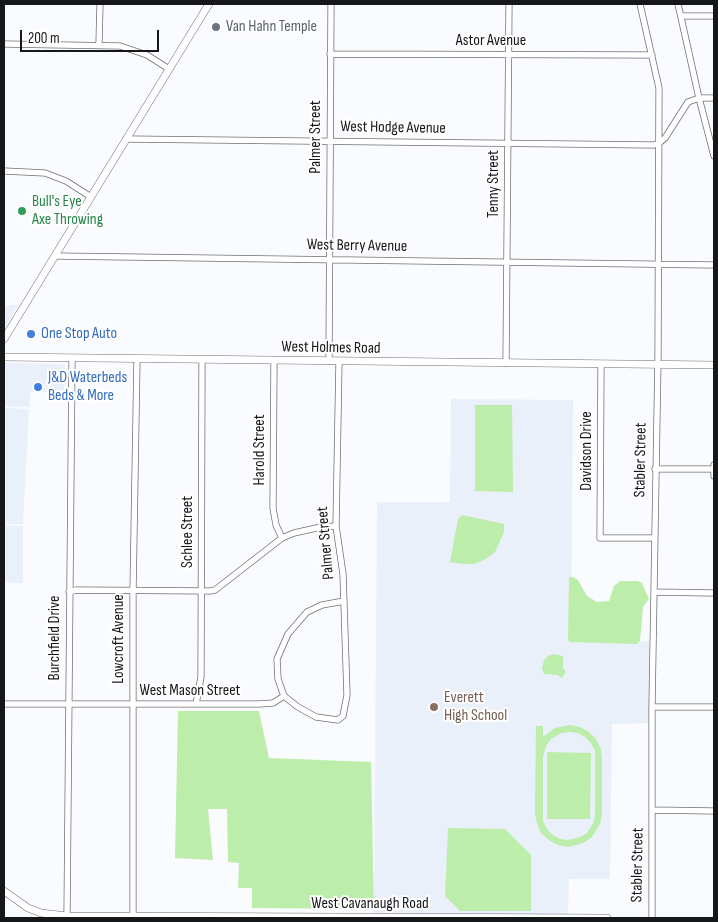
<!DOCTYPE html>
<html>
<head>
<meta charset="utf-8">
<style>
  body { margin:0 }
  #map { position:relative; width:718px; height:922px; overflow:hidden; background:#f9fbfe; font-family:"Sofia Sans Condensed",sans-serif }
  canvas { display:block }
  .frame { position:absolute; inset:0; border:5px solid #161718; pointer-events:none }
  .scale { position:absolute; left:20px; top:30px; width:139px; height:22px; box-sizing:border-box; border:2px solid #161718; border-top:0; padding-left:6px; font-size:15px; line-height:18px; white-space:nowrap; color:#161718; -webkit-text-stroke:4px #fff; paint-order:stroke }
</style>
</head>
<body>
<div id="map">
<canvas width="718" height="922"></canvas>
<div class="frame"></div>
<div class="scale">200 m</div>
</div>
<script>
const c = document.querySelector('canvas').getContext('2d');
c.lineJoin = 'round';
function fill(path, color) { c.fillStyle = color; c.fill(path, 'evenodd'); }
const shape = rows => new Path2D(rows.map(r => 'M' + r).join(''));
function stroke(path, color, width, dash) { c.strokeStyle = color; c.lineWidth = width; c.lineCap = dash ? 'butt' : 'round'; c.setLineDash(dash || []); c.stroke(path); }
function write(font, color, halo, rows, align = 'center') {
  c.font = font + ' "Sofia Sans Condensed",sans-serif'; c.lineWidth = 4; c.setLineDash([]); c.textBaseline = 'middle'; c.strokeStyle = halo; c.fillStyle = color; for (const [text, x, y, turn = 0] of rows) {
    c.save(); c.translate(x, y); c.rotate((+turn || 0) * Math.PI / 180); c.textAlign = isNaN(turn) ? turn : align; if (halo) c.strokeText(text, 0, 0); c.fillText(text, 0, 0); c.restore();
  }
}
fill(shape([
  [4,305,18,305,4,330],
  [4,363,65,364,64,392,30,392,29,407,4,407],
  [451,399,573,400,571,641,650,641,649,700,651,723,612,724,610,879,569,879,568,916,374,915,377,502,450,502],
  [4,408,29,409,23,524,4,524],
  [4,525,23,526,23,583,4,583]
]), '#e9f0f9');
fill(shape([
  [475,405,512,405,513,492,475,491],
  [462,515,504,524,504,532,495,552,486,559,474,564,463,564,450,562,458,519],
  [569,577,573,577,578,580,587,596,597,602,609,601,614,586,620,581,638,581,642,583,649,599,643,607,640,641,637,644,570,642,568,640],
  [554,654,563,656,563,668,566,672,562,678,557,675,544,674,542,669,544,660,548,656],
  [178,711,259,711,269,758,371,762,374,909,252,908,252,888,238,888,239,863,228,862,227,809,208,809,213,860,175,858],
  [570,725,580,727,589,732,596,739,601,749,602,759,602,814,600,824,592,837,583,843,568,847,558,845,549,840,541,833,537,823,535,813,536,726,543,726,543,737,555,728],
  [570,732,578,733,585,737,591,743,595,751,595,814,594,822,587,833,580,837,568,840,560,839,553,835,547,829,543,821,543,758,546,746,551,739,561,733],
  [547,752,591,753,590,819,547,819],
  [448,828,505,829,531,855,531,911,460,911,445,896]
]), '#bdedab');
const minor = shape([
  [640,4,659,88,658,358,652,707,652,918],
  [678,4,699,98,714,156],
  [681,16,714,16],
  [4,44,120,46,147,55,169,69],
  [99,44,100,4],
  [330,54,652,55],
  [126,139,654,145,659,143,665,138,688,102,699,98,714,98],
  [4,171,45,173,66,181,91,197],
  [55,256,714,265],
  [274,361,273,508,276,525,282,538],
  [329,361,331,4],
  [339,362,336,526,343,574,347,695,343,716,338,720,316,717,298,707,284,696,278,679,277,659,288,634,307,612,322,605,344,601],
  [506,363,509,4],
  [601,364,600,538,654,538],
  [714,465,714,476],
  [655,469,714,469],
  [69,592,76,590,210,591,215,590,282,538,294,533,321,527,336,526],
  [654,592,714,593],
  [4,704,259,704,273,703,284,696],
  [196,704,201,677,202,360],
  [652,707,714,707],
  [653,810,714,811],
  [67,916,72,359],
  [133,918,133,591,137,359]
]);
const tertiary = shape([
  [4,339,209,4],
  [4,357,714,365],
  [4,891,28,908,41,913,67,916,607,918]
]);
stroke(minor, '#6e7073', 7);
stroke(tertiary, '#6e7073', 8);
stroke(minor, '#fff', 5.5);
stroke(tertiary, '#fff', 7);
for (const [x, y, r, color] of [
  [216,27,5,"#6b7280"],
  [22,211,5,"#2e9e5b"],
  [31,334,5,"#3f7fe0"],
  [38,387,5,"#3f7fe0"],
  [434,707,5,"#8d6e63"]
]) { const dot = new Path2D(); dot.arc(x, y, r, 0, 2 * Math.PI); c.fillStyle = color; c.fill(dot); stroke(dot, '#fff', 2); }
write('16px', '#5b616d', '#fff', [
  ["Van Hahn Temple",226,27]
], 'left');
write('16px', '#161718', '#fff', [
  ["Astor Avenue",491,41],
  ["West Hodge Avenue",393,128,1],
  ["Palmer Street",316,137,-90],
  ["Tenny Street",494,184,-90],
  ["West Berry Avenue",357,246,1],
  ["West Holmes Road",331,348,1],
  ["Harold Street",260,450,-90],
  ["Davidson Drive",587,451,-90],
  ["Stabler Street",641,460,-89],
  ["Schlee Street",188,532,-90],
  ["Palmer Street",326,543,-95],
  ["Burchfield Drive",55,638,-90],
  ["Lowcroft Avenue",119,639,-90],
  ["West Mason Street",190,691],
  ["Stabler Street",638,865,-89],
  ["West Cavanaugh Road",370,904]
]);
write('16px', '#27864d', '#fff', [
  ["Bull's Eye",32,202],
  ["Axe Throwing",32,220]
], 'left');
write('16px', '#366cbe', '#fff', [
  ["One Stop Auto",41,334],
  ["J&D Waterbeds",48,378],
  ["Beds & More",48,396]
], 'left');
write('16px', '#785e54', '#fff', [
  ["Everett",444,698],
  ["High School",444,716]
], 'left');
</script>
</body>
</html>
